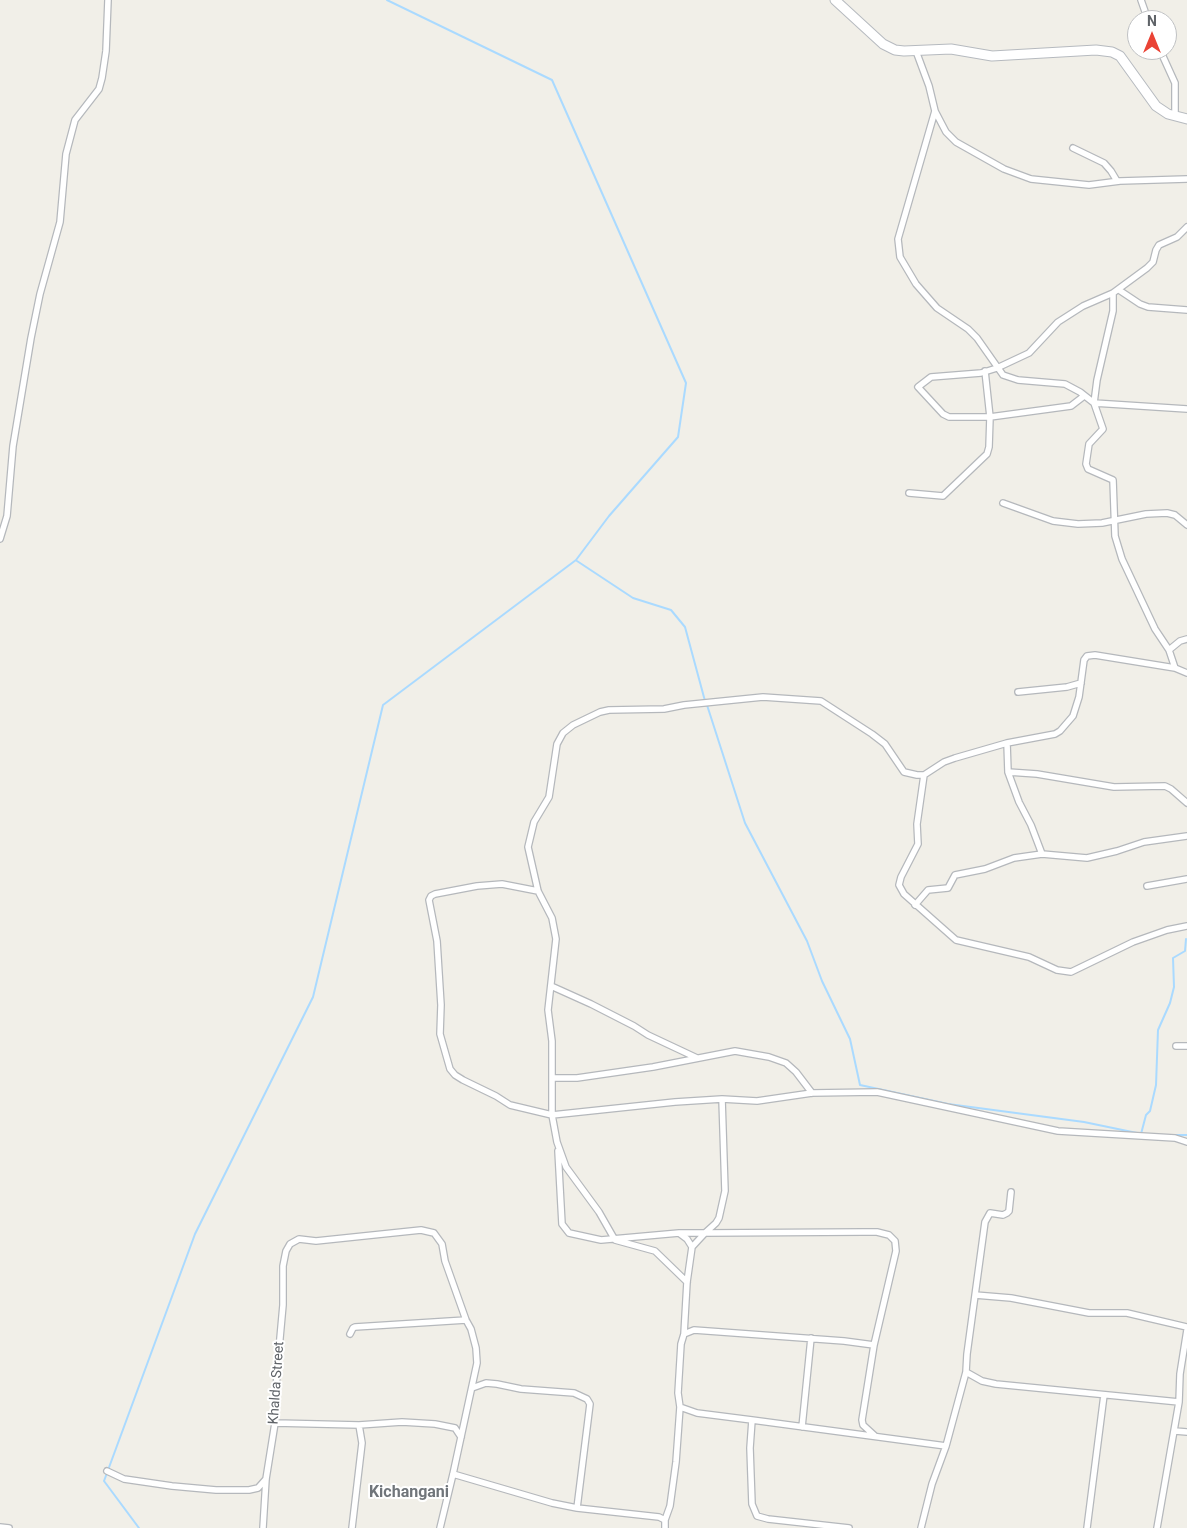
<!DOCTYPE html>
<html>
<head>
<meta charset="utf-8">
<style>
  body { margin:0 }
  #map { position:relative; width:1187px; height:1528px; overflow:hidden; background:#f1efe8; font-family:Roboto,sans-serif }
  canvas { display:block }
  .north { position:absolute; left:1127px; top:10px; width:50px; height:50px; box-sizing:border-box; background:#fff; border:1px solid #bfc1c3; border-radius:50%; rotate:0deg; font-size:14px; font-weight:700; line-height:20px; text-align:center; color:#5f6368 }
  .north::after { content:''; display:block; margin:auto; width:18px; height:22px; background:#ea4335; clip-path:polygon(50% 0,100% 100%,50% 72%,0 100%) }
</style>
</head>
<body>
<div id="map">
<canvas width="1187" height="1528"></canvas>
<div class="north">N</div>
</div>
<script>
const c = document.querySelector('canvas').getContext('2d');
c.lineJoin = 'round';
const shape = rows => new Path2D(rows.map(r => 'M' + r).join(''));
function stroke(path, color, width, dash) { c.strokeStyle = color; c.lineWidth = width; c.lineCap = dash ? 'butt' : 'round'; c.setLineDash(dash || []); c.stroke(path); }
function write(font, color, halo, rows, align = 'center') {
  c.font = font + ' Roboto,sans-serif'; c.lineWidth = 4; c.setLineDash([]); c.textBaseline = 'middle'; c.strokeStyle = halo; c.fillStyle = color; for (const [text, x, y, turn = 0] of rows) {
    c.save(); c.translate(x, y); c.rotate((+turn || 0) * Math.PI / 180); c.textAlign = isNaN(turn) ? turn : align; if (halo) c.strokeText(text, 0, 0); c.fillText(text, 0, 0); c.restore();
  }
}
stroke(shape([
  [577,561,633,598,671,610,685,627,705,701],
  [707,705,745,823,807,941,822,981,850,1039,860,1085,948,1104,1084,1122,1137,1133],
  [1141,1134,1146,1115,1150,1111,1156,1085,1158,1030,1170,1003,1174,987,1173,958,1185,951,1186,939],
  [1164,1135,1187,1135],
  [139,1528,104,1481,195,1234,313,997,383,705,576,560,609,516,678,437,686,383,552,80,387,0]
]), '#aadaff', 2);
const street = shape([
  [1141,0,1148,20],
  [1160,50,1175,83,1175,116],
  [916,51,929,86,935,111,898,239,900,257,916,284,937,308,968,329,977,338,1003,375,1018,380,1065,384,1080,392,1094,403,1187,409],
  [935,111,946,132,956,142,1004,169,1031,179,1089,185,1120,181,1187,179],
  [1073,148,1104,163,1111,171,1117,181],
  [1119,290,1140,304,1148,307,1187,310],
  [1113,293,1113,311,1097,380,1094,403,1103,429,1089,444,1086,464,1088,469,1113,480,1115,536,1122,559,1155,629,1169,650,1175,668],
  [1084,396,1071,406,990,417,949,417,943,414,918,387,931,377,981,373,997,368,1029,353,1058,322,1083,306,1113,293,1147,268,1153,262,1156,250,1159,245,1177,237,1187,227],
  [909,493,943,496,987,454,989,447,990,417,985,371],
  [1003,503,1053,521,1078,524,1102,523,1146,514,1167,513,1175,515,1187,525],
  [0,539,7,516,13,446,31,338,40,294,60,222,66,154,75,120,99,89,102,78,106,51,108,0],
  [1169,650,1180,641,1187,639],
  [1018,692,1067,687,1081,683],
  [1007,743,1008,772,1019,802,1031,825,1042,854],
  [1008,772,1037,774,1114,787,1165,786,1171,789,1187,803],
  [924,775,917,824,918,844,901,877,899,885,904,894,956,940,1029,957,1057,970,1071,972,1133,942,1167,930,1187,926],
  [1147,886,1187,879],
  [538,891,502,884,477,886,435,894,431,896,429,900,437,941,441,1005,440,1034,450,1069,455,1075,463,1080,496,1096,510,1105,552,1115,675,1102,722,1099,757,1101,812,1093,877,1092,1058,1131,1175,1138,1187,1142],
  [915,905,928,890,948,888,955,875,985,869,1014,858,1042,854,1087,858,1117,851,1144,842,1187,836],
  [551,986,591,1004,634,1026,648,1035,697,1058],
  [1176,1046,1187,1046],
  [552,1078,577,1078,653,1067,735,1051,769,1057,786,1063,796,1072,812,1093],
  [558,1151,562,1224,569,1233,601,1240,679,1233,687,1239,692,1247],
  [680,1233,705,1233,716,1223,719,1218,725,1191,722,1099],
  [687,1282,655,1251,615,1240,599,1212,566,1167,557,1142,552,1115,552,1041,548,1010,556,939,552,918,538,891,528,847,534,822,549,797,557,744,563,733,573,725,600,712,609,710,664,709,684,705,763,697,821,701,872,734,885,744,904,772,917,775,924,775,944,762,955,758,1007,743,1055,734,1060,731,1073,716,1079,697,1084,660,1087,656,1095,655,1175,668,1187,673],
  [975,1295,1011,1298,1089,1313,1127,1313,1187,1327],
  [350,1334,353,1328,355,1327,466,1320],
  [684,1334,687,1282,692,1247,705,1233,863,1232,877,1232,889,1235,895,1241,896,1251,874,1345,862,1420,863,1425,875,1436],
  [966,1372,982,1381,996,1384,1179,1402],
  [472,1388,486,1383,497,1384,521,1389,574,1393,587,1399,590,1404,577,1508],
  [752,1420,946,1446],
  [275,1423,359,1425,402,1422,435,1424,455,1428,461,1437],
  [802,1427,811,1338],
  [1175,1431,1187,1432],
  [107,1471,124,1479,172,1486,216,1490,249,1490,258,1488,266,1479],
  [453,1474,552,1503,577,1508,659,1517,665,1520,665,1528],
  [665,1520,670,1506,676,1462,680,1407],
  [0,1527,9,1528],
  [263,1528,266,1479,275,1423,277,1371,283,1305,283,1266,286,1251,290,1244,299,1239,316,1241,421,1230,434,1233,442,1244,445,1261,466,1320,471,1329,476,1348,477,1363,453,1474,440,1528],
  [352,1528,362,1443,359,1425],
  [849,1528,768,1519,757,1516,752,1504,750,1448,752,1420,697,1413,680,1407,678,1393,681,1344,684,1334,694,1330,844,1341,874,1345],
  [921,1528,932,1484,946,1446,966,1372,967,1354,985,1222,990,1213,1003,1215,1007,1213,1009,1211,1011,1192],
  [1087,1528,1104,1395],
  [1157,1528,1179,1402,1180,1374,1187,1330]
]);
const secondary = shape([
  [835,0,883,44,895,50,904,51,951,49,992,56,1096,50,1112,52,1120,56,1156,106,1168,114,1187,119]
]);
stroke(street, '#b5b8bc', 8);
stroke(secondary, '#b6babf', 11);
stroke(street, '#fff', 5.5);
stroke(secondary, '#fff', 9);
write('14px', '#5f6368', '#fff', [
  ["Khalda Street",277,1383,-86]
]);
write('bold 16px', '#70757a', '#fff', [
  ["Kichangani",409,1493]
]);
</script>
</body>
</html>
